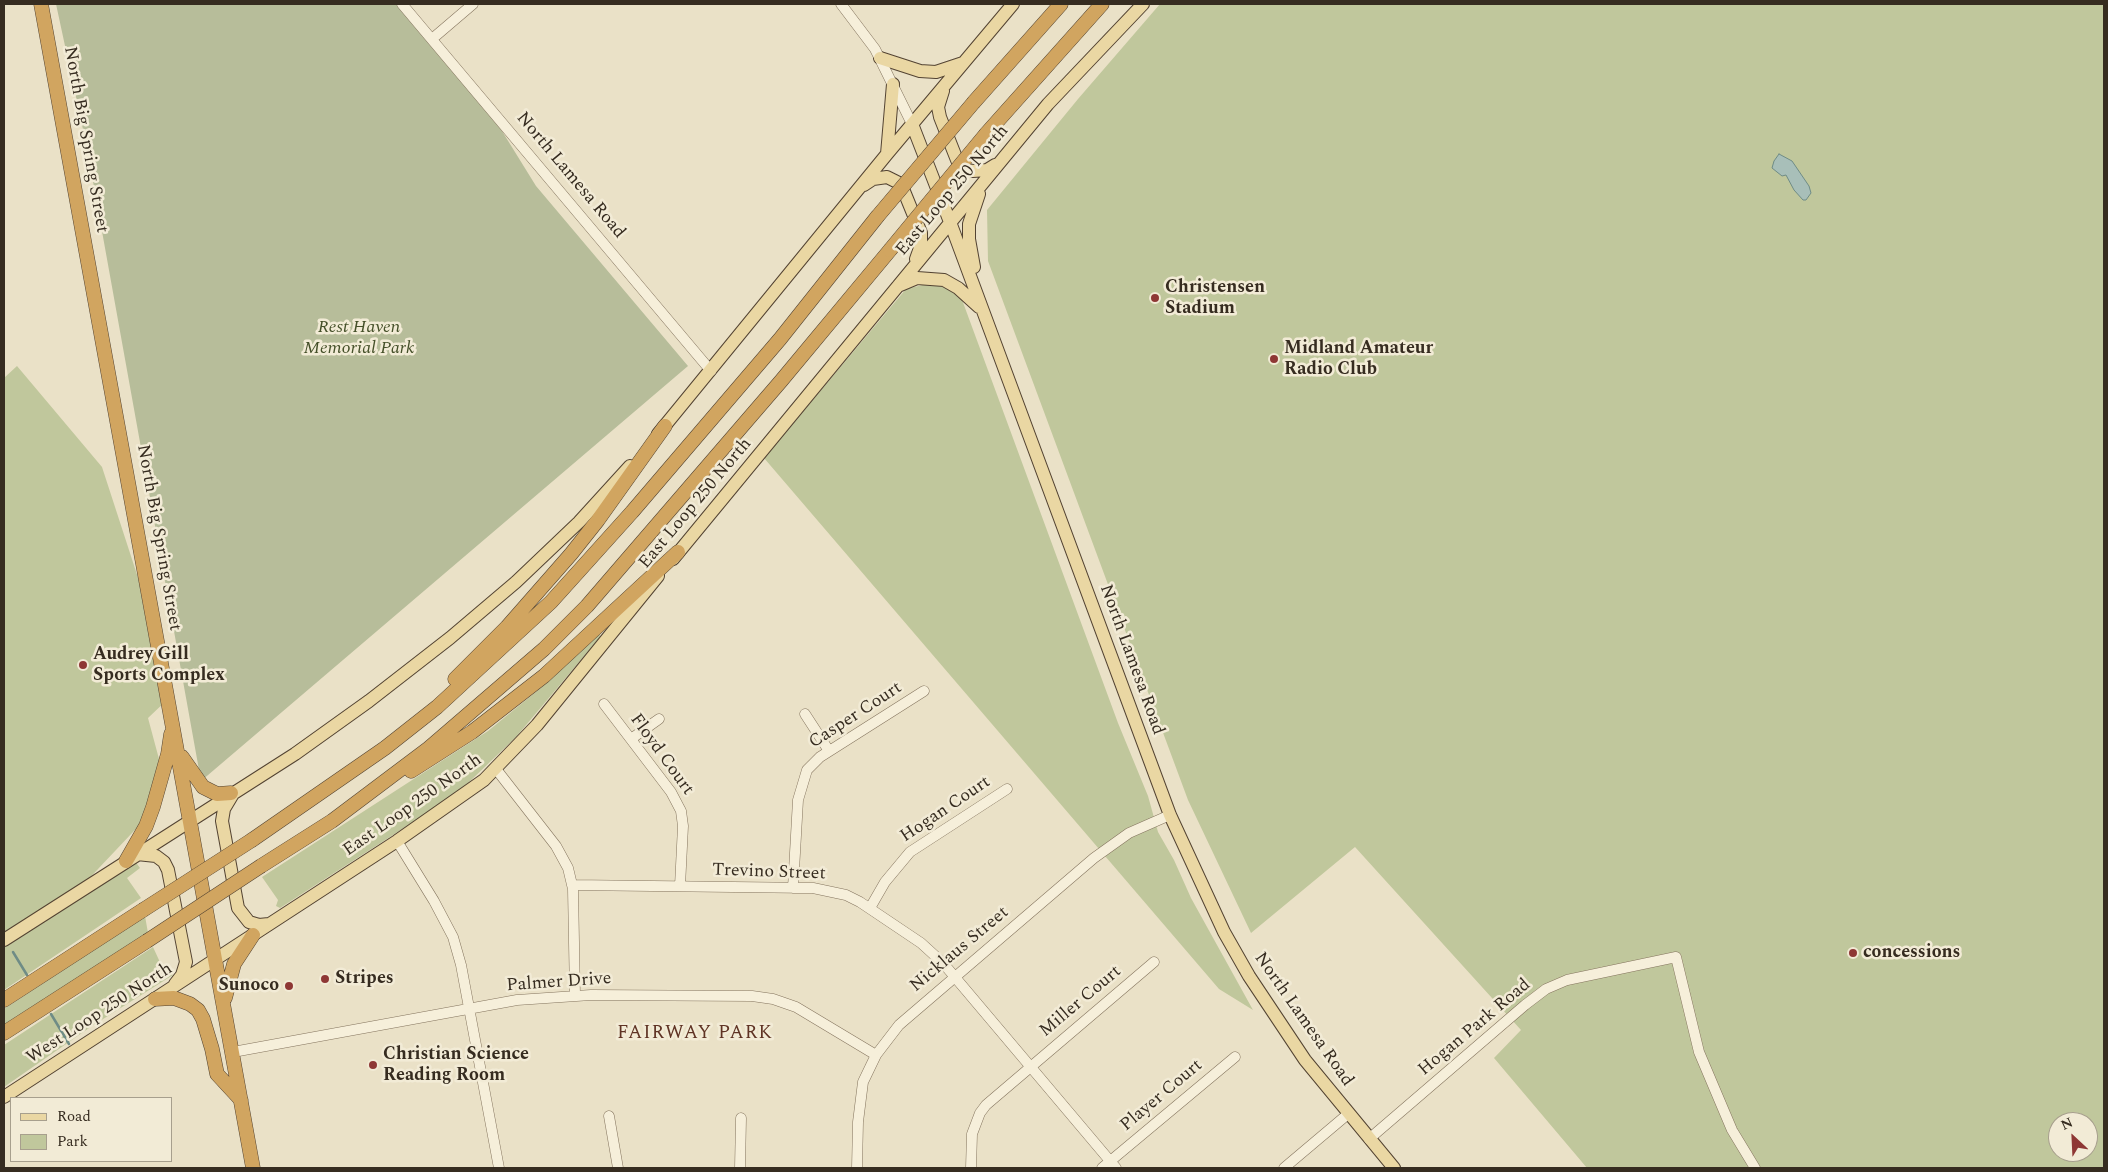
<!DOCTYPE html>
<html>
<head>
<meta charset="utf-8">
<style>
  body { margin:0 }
  #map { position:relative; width:2108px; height:1172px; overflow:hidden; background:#eae1c7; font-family:Spectral,serif }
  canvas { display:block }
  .frame { position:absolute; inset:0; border:5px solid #362c20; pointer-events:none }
  .legend { position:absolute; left:10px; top:1097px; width:162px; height:65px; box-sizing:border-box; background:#f2ebd6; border:1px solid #a79f8d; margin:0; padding:6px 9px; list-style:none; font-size:15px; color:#362c20 }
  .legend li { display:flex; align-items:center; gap:10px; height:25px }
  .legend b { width:25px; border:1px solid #a79f8d }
  .north { position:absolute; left:2048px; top:1112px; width:50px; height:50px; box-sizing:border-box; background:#f2ebd6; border:1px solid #a79f8d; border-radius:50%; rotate:335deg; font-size:14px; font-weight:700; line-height:20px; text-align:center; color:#362c20 }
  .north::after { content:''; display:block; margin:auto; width:18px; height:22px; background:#8e3734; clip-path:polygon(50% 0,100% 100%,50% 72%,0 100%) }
</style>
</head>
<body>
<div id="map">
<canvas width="2108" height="1172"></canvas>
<div class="frame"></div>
<ul class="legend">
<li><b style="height:6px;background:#ead7a3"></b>Road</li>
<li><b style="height:14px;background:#c0c79c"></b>Park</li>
</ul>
<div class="north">N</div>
</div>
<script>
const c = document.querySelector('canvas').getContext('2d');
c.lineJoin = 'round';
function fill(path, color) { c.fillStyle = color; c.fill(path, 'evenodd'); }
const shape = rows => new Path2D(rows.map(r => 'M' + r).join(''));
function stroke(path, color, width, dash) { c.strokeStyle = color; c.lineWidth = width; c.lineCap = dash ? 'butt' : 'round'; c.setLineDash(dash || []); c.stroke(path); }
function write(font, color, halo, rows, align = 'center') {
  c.font = font + ' Spectral,serif'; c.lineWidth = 5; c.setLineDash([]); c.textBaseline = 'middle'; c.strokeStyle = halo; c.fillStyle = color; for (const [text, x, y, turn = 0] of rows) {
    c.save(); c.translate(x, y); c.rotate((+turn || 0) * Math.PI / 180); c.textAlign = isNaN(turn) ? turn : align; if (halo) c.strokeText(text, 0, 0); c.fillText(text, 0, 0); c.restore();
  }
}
fill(shape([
  [1160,4,2104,4,2104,1168,1587,1168,1494,1058,1521,1030,1355,847,1251,933,1188,800,988,261,987,210,1078,99],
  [2058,1122,2088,1122,2088,1152,2058,1152],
  [931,283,945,285,961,297,1118,723,1148,796,1158,832,1174,860,1191,898,1253,1010,1219,989,764,458,906,289],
  [17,366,102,467,155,630,168,699,148,718,159,759,150,814,81,887,4,933,4,378],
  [598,634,601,636,516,737,467,784,444,802,280,908,276,906,278,900,262,877,488,731,548,682],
  [135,861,140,868,127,878,141,898,4,990,4,947],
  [145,916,148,933,4,1025,4,1009],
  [153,947,164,971,173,975,92,1026,4,1087,4,1045]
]), '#c0c79c');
fill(shape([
  [56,4,398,4,497,123,536,186,688,366,201,781,87,148]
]), '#b7bd9a');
const water = shape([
  [1779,154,1792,161,1809,186,1811,193,1806,200,1803,200,1794,190,1786,175,1782,176,1772,168,1774,161,1779,154]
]);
fill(water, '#a8bfb9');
stroke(water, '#6f8c86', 1);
stroke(shape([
  [13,952,27,975],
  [51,1014,69,1044]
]), '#6f8c86', 2.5);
const minor = shape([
  [402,4,711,371],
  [841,4,875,49,912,124],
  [432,39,473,4],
  [604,704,671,792,681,811,683,826,680,886],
  [805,714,829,751],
  [631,739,659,719],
  [496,769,556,846,568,868,573,889,575,996],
  [397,841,434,901,453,937,461,965,499,1168],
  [572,885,813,888,846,895,860,902,921,943,943,963,1116,1168],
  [793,888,798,800,807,770,820,757,924,691],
  [870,908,885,882,910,852,1007,789],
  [233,1052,517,1000,591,995,752,996,773,999,796,1007,876,1055],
  [609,1116,618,1168],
  [1369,1139,1525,1005,1546,989,1567,980,1676,957,1699,1052,1732,1130,1755,1168],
  [740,1168,741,1118],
  [857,1168,858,1122,863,1082,876,1055,899,1025,1094,858,1129,833,1170,815],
  [971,1168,972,1134,980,1113,986,1105,1154,962],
  [1102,1168,1235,1057],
  [1284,1168,1348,1114]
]);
const major = shape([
  [880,58,920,71,936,72,963,63],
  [943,91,938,107,940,117,957,160,966,170,973,171,987,170,995,165],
  [912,124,950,222,1170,815,1224,932,1249,976,1305,1060,1394,1168],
  [887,154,893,84],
  [864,185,873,179,887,177,901,184,921,233,921,245,916,259],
  [974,267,969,239,969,224,979,194],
  [898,286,917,278,944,280,958,288,979,307],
  [658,434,887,154,1013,4],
  [673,559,1048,104,1143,4],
  [233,794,224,809,222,821,238,908,249,922,259,925,269,924],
  [137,854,156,856,164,862,168,870,186,962,182,975,175,984],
  [4,940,295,754,369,701,450,638,516,582,579,522,630,466],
  [4,1097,397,841,484,780,537,725,658,576]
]);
const highway = shape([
  [41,4,253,1168],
  [974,102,1061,4],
  [986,134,1102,4],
  [455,679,507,627,571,554,598,520,665,426],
  [182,757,203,787,217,794,231,793],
  [411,771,472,732,544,676,678,552],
  [252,840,385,748,437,707,551,602,632,512,780,339,877,217],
  [126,861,146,826,153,807,168,754,171,734],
  [261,866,332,821,429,748,544,649,587,606,781,381,890,250],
  [225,998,234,964,253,935],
  [155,999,174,998,190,1004,198,1010,203,1019,212,1049,217,1074,241,1100],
  [4,1000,143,910],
  [4,1033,147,941]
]);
stroke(minor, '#84745e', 11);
stroke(major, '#534332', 14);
stroke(highway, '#534332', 15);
stroke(minor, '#f6efda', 10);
stroke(major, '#ead7a3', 12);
stroke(highway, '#d1a560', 14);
const highwayBridge = shape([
  [877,217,974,102],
  [890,250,986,134],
  [143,910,252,840],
  [147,941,261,866]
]);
stroke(highwayBridge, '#534332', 15, []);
stroke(highwayBridge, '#d1a560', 14);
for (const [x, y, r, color] of [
  [1155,298,5,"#8e3734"],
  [1274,359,5,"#8e3734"],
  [83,665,5,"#8e3734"],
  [1853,953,5,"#8e3734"],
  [325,979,5,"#8e3734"],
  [289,986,5,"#8e3734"],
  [373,1065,5,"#8e3734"]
]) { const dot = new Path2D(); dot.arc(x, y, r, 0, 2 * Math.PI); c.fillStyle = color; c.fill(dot); stroke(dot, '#f2ebd6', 2); }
write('18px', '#362c20', '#f2ebd6', [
  ["North Big Spring Street",85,140,80],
  ["North Lamesa Road",570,176,50],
  ["East Loop 250 North",953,191,-50],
  ["East Loop 250 North",696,504,-50],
  ["North Big Spring Street",158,538,80],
  ["North Lamesa Road",1131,660,70],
  ["Casper Court",856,716,-33],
  ["Floyd Court",661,755,54],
  ["East Loop 250 North",413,806,-35],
  ["Hogan Court",946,810,-34],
  ["Trevino Street",769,873,2],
  ["Nicklaus Street",960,950,-40],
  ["Palmer Drive",559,983,-4],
  ["Miller Court",1081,1002,-40],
  ["West Loop 250 North",100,1014,-33],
  ["North Lamesa Road",1303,1020,55],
  ["Hogan Park Road",1475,1028,-40],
  ["Player Court",1162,1096,-40]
]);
write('bold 18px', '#362c20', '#f2ebd6', [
  ["Christensen",1165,288],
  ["Stadium",1165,309],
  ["Midland Amateur",1284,349],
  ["Radio Club",1284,370],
  ["Audrey Gill",93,655],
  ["Sports Complex",93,676],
  ["concessions",1863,953],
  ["Stripes",335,979],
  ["Sunoco",279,986,"right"],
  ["Christian Science",383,1055],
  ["Reading Room",383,1076]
], 'left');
write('italic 18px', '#455029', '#f2ebd6', [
  ["Rest Haven",359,328],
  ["Memorial Park",359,349]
]);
c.letterSpacing = '1px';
write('19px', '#5f3324', '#f2ebd6', [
  ["FAIRWAY PARK",695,1034]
]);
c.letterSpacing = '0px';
</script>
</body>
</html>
